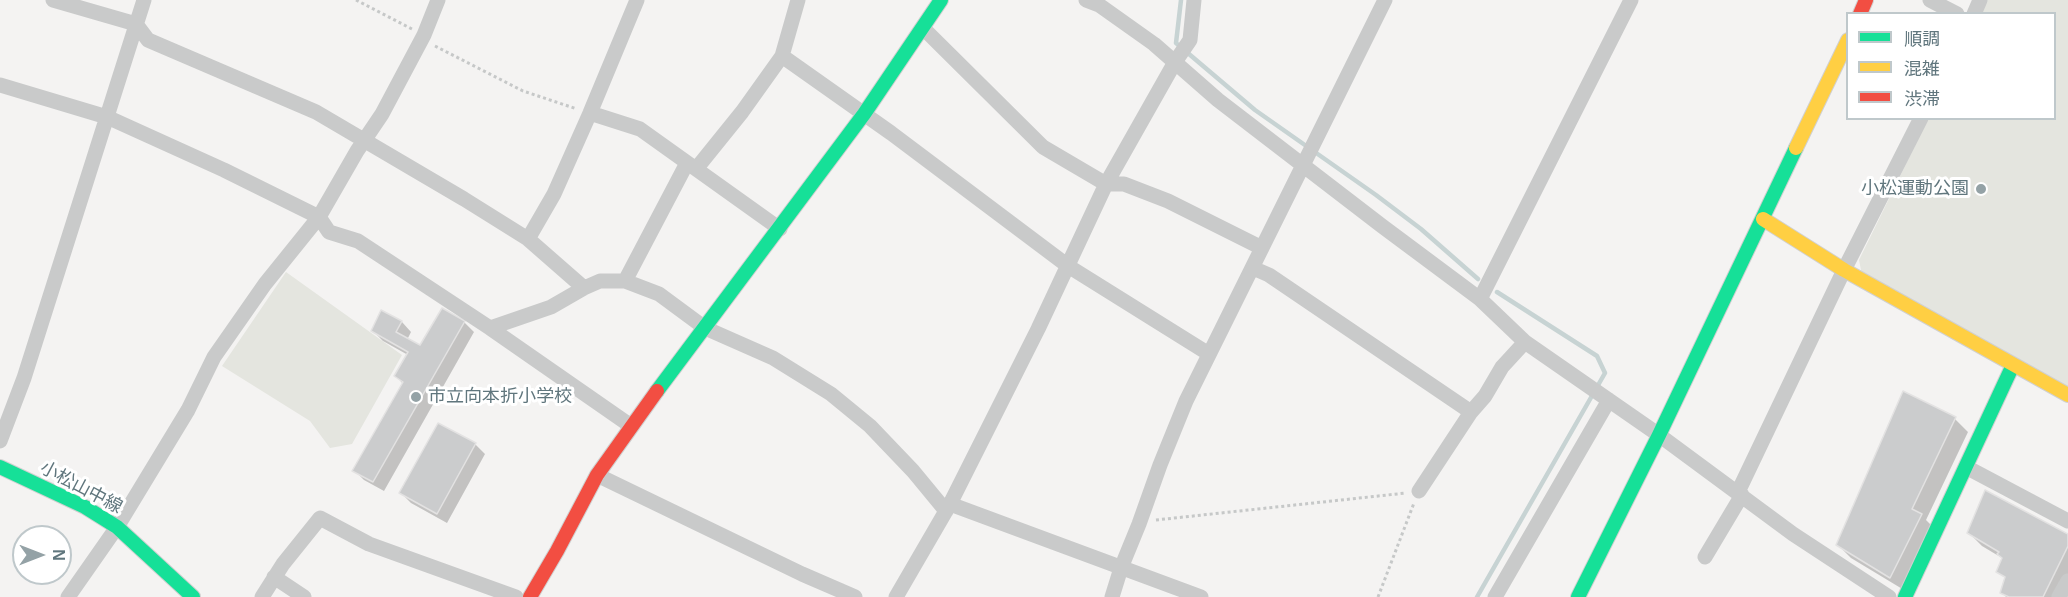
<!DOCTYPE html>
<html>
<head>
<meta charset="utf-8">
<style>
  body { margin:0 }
  #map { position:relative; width:2068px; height:597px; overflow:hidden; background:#f4f3f2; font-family:Helvetica,"Noto Sans JP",sans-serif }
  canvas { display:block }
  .legend { position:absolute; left:1846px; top:12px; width:210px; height:108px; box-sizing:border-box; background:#fff; border:2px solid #bfc8cb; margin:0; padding:8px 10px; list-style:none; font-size:18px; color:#60767d }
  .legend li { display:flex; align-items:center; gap:12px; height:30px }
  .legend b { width:30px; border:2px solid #bfc8cb }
  .north { position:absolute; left:12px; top:525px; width:60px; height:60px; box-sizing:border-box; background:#fff; border:2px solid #bfc8cb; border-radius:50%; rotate:90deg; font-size:16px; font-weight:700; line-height:24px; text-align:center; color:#60767d }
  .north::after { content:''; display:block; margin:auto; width:21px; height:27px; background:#94a2a6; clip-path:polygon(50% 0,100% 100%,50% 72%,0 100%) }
</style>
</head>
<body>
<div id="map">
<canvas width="2068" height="597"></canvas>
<ul class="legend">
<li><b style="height:8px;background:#16e098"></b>順調</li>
<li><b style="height:8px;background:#ffcf43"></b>混雑</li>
<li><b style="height:8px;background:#f24e42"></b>渋滞</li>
</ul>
<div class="north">N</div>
</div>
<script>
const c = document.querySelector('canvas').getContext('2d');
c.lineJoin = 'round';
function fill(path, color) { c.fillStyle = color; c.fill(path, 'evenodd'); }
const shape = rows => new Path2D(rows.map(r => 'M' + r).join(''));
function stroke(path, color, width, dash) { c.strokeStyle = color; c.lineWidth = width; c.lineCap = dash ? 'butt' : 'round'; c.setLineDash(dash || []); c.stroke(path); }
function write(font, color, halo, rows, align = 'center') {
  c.font = font + ' Helvetica,"Noto Sans JP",sans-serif'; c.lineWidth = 6; c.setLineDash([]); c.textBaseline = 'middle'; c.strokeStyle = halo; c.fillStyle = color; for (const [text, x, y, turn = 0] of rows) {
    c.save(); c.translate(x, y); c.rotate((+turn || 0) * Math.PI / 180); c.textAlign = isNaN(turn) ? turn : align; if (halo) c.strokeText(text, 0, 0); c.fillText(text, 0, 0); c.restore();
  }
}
fill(shape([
  [1987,0,2068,0,2068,395,1862,275,1859,260,1928,119,2054,118,2054,14,1980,13],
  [286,272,402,355,352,444,330,448,310,421,222,366]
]), '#e4e5df');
fill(shape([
  [382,312,402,322,411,332,407,340,421,347,464,322,474,332,384,491,364,480,354,470,403,384,396,376,408,355,383,341,373,331],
  [1955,419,1968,432,1926,520,1934,528,1904,590,1851,558,1838,545],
  [475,444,485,454,447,523,411,503,401,493],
  [1969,533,2068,535,2068,585,2062,597,2006,597,2002,592,2006,579,1998,572,2002,558,1982,546]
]), '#0003');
stroke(shape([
  [1181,0,1176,43,1255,110,1376,195,1421,229,1478,279],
  [1477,597,1605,373,1597,356,1497,292]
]), '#c7d3d3', 4.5);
const building = shape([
  [442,308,465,321,373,482,352,471,403,382,394,376,408,352,371,331,381,310,402,321,396,332,420,345,442,308],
  [1903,391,1956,417,1912,509,1922,514,1890,578,1836,545,1903,391],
  [438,423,476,443,437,514,399,493,438,423],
  [1985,490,2068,534,2068,546,2043,597,2009,597,2000,593,2005,577,1996,572,2002,558,1997,554,1999,552,1967,533,1985,490]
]);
fill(building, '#cbcccd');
stroke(building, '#e3e2e2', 1.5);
const fast = shape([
  [657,391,864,114,941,0],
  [0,467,85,507,117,527,193,597],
  [1578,597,1659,435,1796,148],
  [1905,597,2013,365]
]);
const slow = shape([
  [1796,148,1848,40],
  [1763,219,1844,270,2068,395]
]);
const jam = shape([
  [1860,14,1866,0],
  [530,597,557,551,597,475,657,391]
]);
stroke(fast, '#d0d0d0', 16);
stroke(slow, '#d0d0d0', 16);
stroke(jam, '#d0d0d0', 16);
stroke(shape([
  [356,0,412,29],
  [435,46,523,91,577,109],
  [1156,520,1406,493],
  [1378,597,1414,503]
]), '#c6c8c8', 3, [3, 3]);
stroke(shape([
  [53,0,136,24,148,40,316,112,464,199,528,239,584,288],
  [1086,0,1099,5,1154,44,1218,100,1382,226,1480,299,1525,342,1659,435,1793,534,1889,597],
  [1930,0,1957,14],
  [1974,14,1980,0],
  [923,28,1043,147,1106,184,1124,184,1168,201,1262,248],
  [782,56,891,133,1068,266,1209,354],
  [0,85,107,117,224,170,319,217,329,232,358,241,490,328,631,426],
  [590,113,640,129,780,229],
  [696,169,742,112,782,56,798,0],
  [528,239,554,194,590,113,637,0],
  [1253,268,1269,275,1471,412],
  [625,281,687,163],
  [1480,299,1631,0],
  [490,328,551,307,584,288,600,281,625,281,659,294,705,328,773,358,831,394,870,426,913,471,946,511],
  [0,441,24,378,144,0],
  [1966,467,2068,521],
  [597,475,802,574,855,597],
  [1419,491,1471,412,1485,396,1502,367,1525,342],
  [1738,492,1844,270,1921,118],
  [950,504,1201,597],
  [1705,557,1742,495],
  [274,577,304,597],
  [68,597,117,527,188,410,214,357,265,284,319,217,357,151,382,114,424,35,438,0],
  [262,597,283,564,320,518,369,544,516,597],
  [896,597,950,504,1038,329,1106,184,1175,62,1190,40,1194,0],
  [1112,597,1121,568,1139,524,1160,465,1186,401,1385,0],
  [1495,597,1609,400],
  [2059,597,2068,581]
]), '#c9caca', 15);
stroke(fast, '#16e098', 14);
stroke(slow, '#ffcf43', 14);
stroke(jam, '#f24e42', 14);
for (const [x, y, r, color] of [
  [1981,189,6,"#94a2a6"],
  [416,397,6,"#94a2a6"]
]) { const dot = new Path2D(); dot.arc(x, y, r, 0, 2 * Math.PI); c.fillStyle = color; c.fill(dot); stroke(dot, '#fff', 2); }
write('18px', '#60767d', '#fff', [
  ["小松運動公園",1969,189],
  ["市立向本折小学校",428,397,"left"]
], 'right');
write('18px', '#60767d', '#fff', [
  ["小松山中線",81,488,28]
]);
</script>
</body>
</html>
